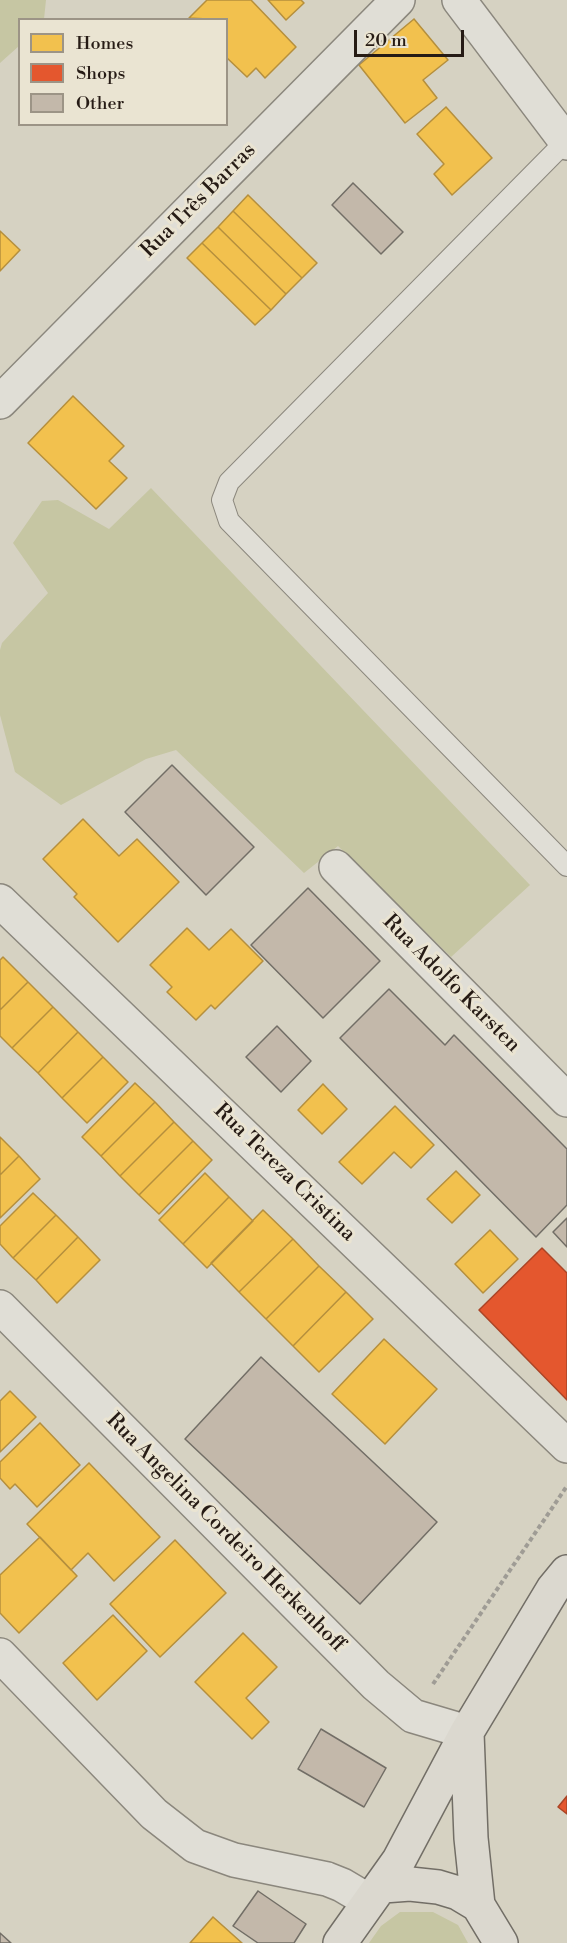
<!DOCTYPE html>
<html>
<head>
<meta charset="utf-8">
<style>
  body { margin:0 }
  #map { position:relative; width:567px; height:1943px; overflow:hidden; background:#d6d2c2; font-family:"Libre Bodoni",serif }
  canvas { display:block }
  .legend { position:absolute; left:18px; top:18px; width:210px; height:108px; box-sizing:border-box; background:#eae4d2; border:2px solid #9c9486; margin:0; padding:8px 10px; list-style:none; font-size:18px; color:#261b15 }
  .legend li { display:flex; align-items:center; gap:12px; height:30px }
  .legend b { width:30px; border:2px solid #9c9486 }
  .scale { position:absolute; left:354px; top:30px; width:110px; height:27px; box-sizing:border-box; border:3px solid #261b15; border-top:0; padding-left:8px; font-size:18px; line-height:21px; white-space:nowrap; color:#261b15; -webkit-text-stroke:4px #eae4d2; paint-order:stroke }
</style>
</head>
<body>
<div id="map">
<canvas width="567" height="1943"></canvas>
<ul class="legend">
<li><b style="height:16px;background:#f2c14e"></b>Homes</li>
<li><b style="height:16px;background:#e4572e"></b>Shops</li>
<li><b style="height:16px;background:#c3b8aa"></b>Other</li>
</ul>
<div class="scale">20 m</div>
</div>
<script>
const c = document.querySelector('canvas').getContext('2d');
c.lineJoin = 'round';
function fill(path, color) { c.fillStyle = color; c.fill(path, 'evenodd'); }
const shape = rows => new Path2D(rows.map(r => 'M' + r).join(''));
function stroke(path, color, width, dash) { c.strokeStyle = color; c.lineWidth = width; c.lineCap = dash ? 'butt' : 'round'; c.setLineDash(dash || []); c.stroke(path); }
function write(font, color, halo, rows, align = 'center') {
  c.font = font + ' "Libre Bodoni",serif'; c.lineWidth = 6; c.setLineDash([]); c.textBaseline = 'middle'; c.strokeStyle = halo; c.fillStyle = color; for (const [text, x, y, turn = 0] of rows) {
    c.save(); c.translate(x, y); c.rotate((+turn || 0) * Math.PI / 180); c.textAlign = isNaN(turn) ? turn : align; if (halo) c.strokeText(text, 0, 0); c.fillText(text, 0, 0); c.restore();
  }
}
fill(shape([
  [0,0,46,0,44,19,20,20,19,46,0,63],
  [151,488,530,885,451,957,338,846,304,873,176,750,146,759,61,805,15,772,0,715,0,650,2,643,48,593,13,543,42,501,58,500,109,529],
  [400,1912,433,1912,458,1925,468,1943,369,1943,381,1926]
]), '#c6c6a3');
const homes = shape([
  [207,0,251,0,296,47,265,78,256,68,247,77,226,57,226,20,189,18,207,0],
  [268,0,301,0,304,3,286,20,268,0],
  [414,19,448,60,423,80,437,98,405,123,359,65,414,19],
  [446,107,492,158,452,195,434,174,444,164,417,134,446,107],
  [248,195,317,263,302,278,233,211,248,195],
  [233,211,302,278,286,294,218,227,233,211],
  [218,227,286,294,271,310,202,243,218,227],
  [0,231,20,250,0,271,0,231],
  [202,243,271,310,255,325,187,258,202,243],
  [73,396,124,446,109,461,127,478,96,509,28,443,73,396],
  [83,819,119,856,137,839,179,882,118,942,74,897,77,894,43,859,83,819],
  [187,928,209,950,231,929,263,961,215,1009,211,1005,196,1020,167,992,172,987,150,965,187,928],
  [3,957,28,982,0,1010,0,960,3,957],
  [28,982,53,1007,12,1048,0,1036,0,1010,28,982],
  [53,1007,78,1032,38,1073,12,1048,53,1007],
  [78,1032,103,1057,62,1098,38,1073,78,1032],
  [103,1057,128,1082,87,1123,62,1098,103,1057],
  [135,1083,155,1102,101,1156,82,1137,135,1083],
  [323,1084,347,1109,322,1134,298,1110,323,1084],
  [155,1102,174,1122,120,1176,101,1156,155,1102],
  [395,1106,434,1145,411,1168,394,1152,362,1184,339,1162,395,1106],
  [174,1122,193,1141,139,1195,120,1176,174,1122],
  [0,1137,19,1156,0,1175,0,1137],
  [193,1141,212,1160,159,1214,139,1195,193,1141],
  [19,1156,40,1179,0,1218,0,1175,19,1156],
  [456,1171,480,1195,452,1223,427,1199,456,1171],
  [205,1173,229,1197,183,1244,159,1220,205,1173],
  [33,1193,56,1215,13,1258,0,1244,0,1226,33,1193],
  [229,1197,253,1221,207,1268,183,1244,229,1197],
  [263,1210,293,1239,239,1292,211,1263,263,1210],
  [56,1215,78,1237,36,1280,13,1258,56,1215],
  [490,1230,518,1259,483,1293,455,1264,490,1230],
  [78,1237,100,1260,57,1303,36,1280,78,1237],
  [293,1239,319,1266,266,1319,239,1292,293,1239],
  [319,1266,346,1292,293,1346,266,1319,319,1266],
  [346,1292,373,1319,319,1372,293,1346,346,1292],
  [384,1339,437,1389,385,1444,332,1394,384,1339],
  [10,1391,36,1417,0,1452,0,1401,10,1391],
  [40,1423,80,1465,37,1507,15,1484,10,1489,0,1478,0,1462,40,1423],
  [89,1463,160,1537,114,1581,88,1553,71,1570,27,1524,89,1463],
  [40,1537,77,1576,19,1633,0,1613,0,1575,40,1537],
  [175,1540,226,1593,160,1657,110,1604,175,1540],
  [113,1615,147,1651,97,1700,63,1663,113,1615],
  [243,1633,277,1667,246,1698,269,1722,252,1739,195,1682,243,1633],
  [213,1917,242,1943,190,1943,213,1917]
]);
fill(homes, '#f2c14e');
stroke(homes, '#b58f3d', 1.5);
const shops = shape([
  [542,1248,567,1273,567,1400,479,1310,542,1248],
  [567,1796,567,1814,558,1807,567,1796]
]);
fill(shops, '#e4572e');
stroke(shops, '#ab4526', 1.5);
const building = shape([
  [353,183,403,232,381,254,332,205,353,183],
  [172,765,254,847,206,895,125,812,172,765],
  [308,888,380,961,323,1018,251,945,308,888],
  [389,989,445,1045,454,1035,567,1149,567,1205,536,1237,340,1038,389,989],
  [277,1026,311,1061,281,1092,246,1057,277,1026],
  [567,1218,567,1247,553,1232,567,1218],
  [261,1357,437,1522,360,1604,185,1439,261,1357],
  [321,1729,386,1768,364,1807,298,1769,321,1729],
  [258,1891,306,1924,294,1943,258,1943,233,1926,258,1891],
  [0,1933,11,1943,0,1943,0,1933]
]);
fill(building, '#c3b8aa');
stroke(building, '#726e66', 1.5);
const lane = shape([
  [566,141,229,482,222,500,229,521,567,866]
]);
const street = shape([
  [459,0,567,143],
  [0,402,398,0],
  [336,867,567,1100],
  [0,901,567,1446],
  [0,1307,376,1685,413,1716,467,1732],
  [0,1655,154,1814,195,1846,234,1860,327,1879,342,1885,369,1901]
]);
const primary = shape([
  [467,1733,471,1838,478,1905],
  [383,1886,410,1884,438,1887,458,1893,478,1905,501,1943],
  [340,1943,399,1860,467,1732,553,1589,567,1572]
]);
stroke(lane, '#8b877d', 22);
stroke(street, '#8b877d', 36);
stroke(primary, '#726e66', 36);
stroke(shape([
  [433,1684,567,1486]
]), '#9f9c95', 4, [4.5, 3]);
stroke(lane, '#e0ded6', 20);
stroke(street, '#e0ded6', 33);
stroke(primary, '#dbd8cf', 33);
write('21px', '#261b15', '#eae4d2', [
  ["Rua Três Barras",199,201,-45],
  ["Rua Adolfo Karsten",451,984,45],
  ["Rua Tereza Cristina",284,1173,44],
  ["Rua Angelina Cordeiro Herkenhoff",225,1533,45]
]);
</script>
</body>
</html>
